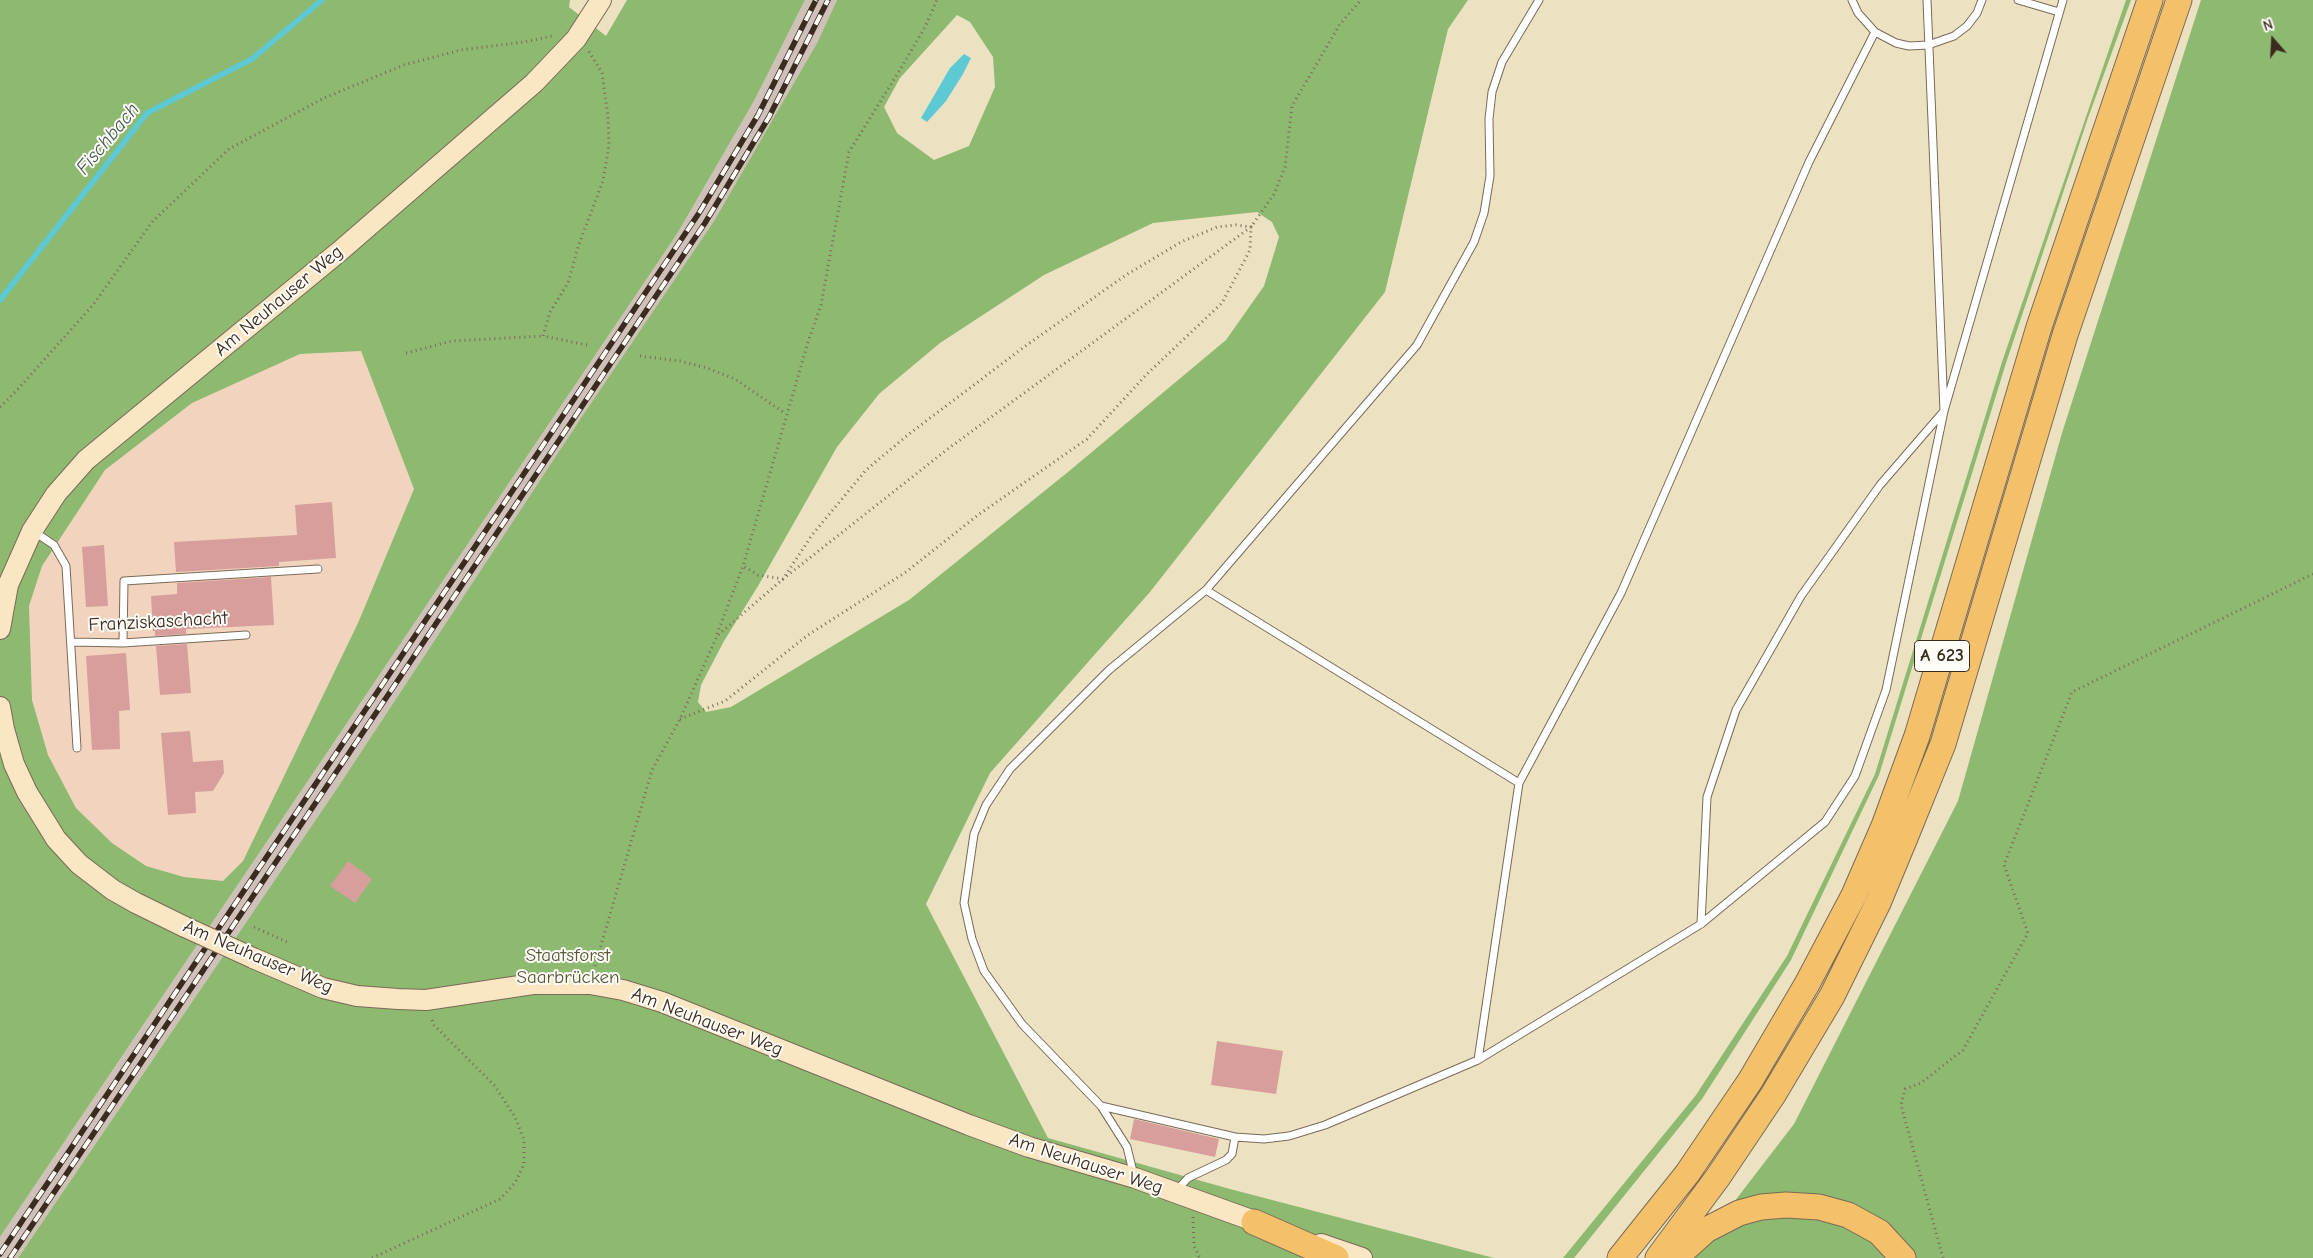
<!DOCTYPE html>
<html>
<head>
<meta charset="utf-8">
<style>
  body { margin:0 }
  #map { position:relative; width:2313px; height:1258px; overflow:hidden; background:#ece2c2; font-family:"Comic Neue",sans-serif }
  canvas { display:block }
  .north { position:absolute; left:2248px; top:15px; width:50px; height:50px; -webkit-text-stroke:4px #fdfcf7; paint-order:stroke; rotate:341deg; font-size:14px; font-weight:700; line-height:20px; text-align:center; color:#3b2a1e }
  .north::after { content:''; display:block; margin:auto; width:18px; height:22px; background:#3b2a1e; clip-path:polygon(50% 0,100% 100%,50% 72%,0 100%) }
</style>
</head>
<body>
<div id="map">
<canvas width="2313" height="1258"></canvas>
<div class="north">N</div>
</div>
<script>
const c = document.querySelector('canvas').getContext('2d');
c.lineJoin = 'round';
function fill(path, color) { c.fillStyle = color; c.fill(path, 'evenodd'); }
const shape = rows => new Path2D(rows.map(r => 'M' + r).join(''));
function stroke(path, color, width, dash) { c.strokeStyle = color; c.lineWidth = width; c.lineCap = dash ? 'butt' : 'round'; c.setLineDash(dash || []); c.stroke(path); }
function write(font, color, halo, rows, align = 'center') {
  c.font = font + ' "Comic Neue",sans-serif'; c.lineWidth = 4; c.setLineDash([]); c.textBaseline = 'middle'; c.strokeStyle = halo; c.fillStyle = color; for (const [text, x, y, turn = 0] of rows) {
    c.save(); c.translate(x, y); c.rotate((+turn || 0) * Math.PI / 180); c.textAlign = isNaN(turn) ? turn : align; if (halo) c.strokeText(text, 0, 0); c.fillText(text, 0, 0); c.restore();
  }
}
fill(shape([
  [361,351,414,489,358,623,243,861,223,882,184,877,146,866,112,843,76,808,48,755,32,700,29,606,42,566,105,470,192,403,300,354]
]), '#f2d4be');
fill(shape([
  [805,0,837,0,817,43,714,221,581,418,336,790,18,1258,0,1258,0,1237,677,234,754,101]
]), '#cfc0ba');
fill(shape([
  [0,0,570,0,569,7,606,36,627,0,805,0,754,101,677,234,0,1237],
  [361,351,414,489,358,623,243,861,223,881,184,877,146,866,112,843,76,808,48,755,32,700,29,606,42,566,105,470,192,403,300,354],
  [837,0,1468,0,1448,29,1385,292,1150,592,990,773,926,904,1048,1138,1230,1189,1494,1258,18,1258,336,790,581,418,714,221,817,43],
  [957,15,970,22,993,57,995,87,969,146,934,160,897,133,884,107,900,78],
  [1257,212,1272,222,1279,237,1264,286,1226,340,1068,472,909,600,731,707,706,712,698,702,701,685,724,641,758,586,837,447,879,394,940,343,1044,275,1153,223],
  [2126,0,2131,0,2088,118,2006,363,1879,775,1791,960,1702,1099,1574,1258,1563,1258,1696,1095,1787,956,1875,774,2002,362],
  [2201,0,2313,0,2313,1258,1691,1258,1794,1124,1958,801,2062,433]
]), '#8db971');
fill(shape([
  [964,54,971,58,963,74,946,101,927,122,921,118,950,68]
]), '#5dc9d5');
stroke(shape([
  [0,300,147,113,252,59,322,0]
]), '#5dc9d5', 5.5);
fill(shape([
  [332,502,336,558,279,562,279,566,176,572,174,542,297,535,295,505],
  [104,545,108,606,86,607,82,547],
  [271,577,274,625,186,629,186,634,155,636,155,631,153,631,151,596,177,594,177,583],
  [187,644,191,693,160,695,156,646],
  [126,653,130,710,119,711,120,749,92,750,86,656],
  [190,731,193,762,223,760,224,773,213,791,195,792,196,813,168,815,161,733],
  [348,861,372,879,355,903,330,886],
  [1217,1041,1283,1051,1276,1094,1211,1085],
  [1134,1119,1219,1139,1215,1157,1130,1139]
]), '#d79e9c');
const lane = shape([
  [1852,0,1858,13,1875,32,1896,43,1909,46,1928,45,1954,36,1967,26,1977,13,1982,0],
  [2018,0,2059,12],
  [33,531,54,545,66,566,77,748],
  [1206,590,1519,783],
  [72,642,123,643,246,635],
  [123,643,124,581,318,569],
  [1701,924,1707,797,1736,710,1801,596,1880,485,1944,411,1927,0],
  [1478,1060,1519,783,1621,593,1809,162,1875,32],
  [1101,1106,1235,1137,1264,1139,1289,1136,1325,1125,1478,1060,1701,924,1825,822,1855,776,1886,690,1944,411,2063,0],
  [1134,1176,1127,1147,1101,1106,1022,1024,984,971,972,939,964,903,974,834,986,805,1010,769,1109,670,1206,590,1417,345,1474,242,1484,213,1490,176,1489,119,1492,92,1502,62,1539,0],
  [1177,1190,1188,1178,1226,1160,1232,1154,1235,1137]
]);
const secondary = shape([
  [0,629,8,585,32,531,56,494,86,460,340,251,534,83,576,39,601,0],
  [0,707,4,729,14,764,27,792,56,839,79,864,113,890,136,903,185,927],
  [253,958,323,988,357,996,398,999,426,1000,533,984,590,984,623,990,662,1002,969,1125,1029,1147,1135,1178,1268,1226],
  [1321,1244,1362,1258]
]);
const highway = shape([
  [1254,1222,1336,1258],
  [1620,1258,1687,1174,1750,1081,1807,984,1854,895,1884,826,1917,736,2039,327,2150,0],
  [1658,1258,1718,1177,1773,1095,1832,996,1878,903,1907,833,1943,744,2065,335,2179,0],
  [1675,1258,1706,1230,1739,1213,1761,1207,1786,1205,1819,1207,1848,1215,1879,1232,1903,1258]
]);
stroke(lane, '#796a57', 9);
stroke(secondary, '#796a57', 22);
stroke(highway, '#796a57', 27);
stroke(shape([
  [587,345,543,336,550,312,568,283,579,244,603,181,609,145,608,116,602,73,588,50],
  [406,353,452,341,543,336],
  [640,356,680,361,707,368,735,379,786,414],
  [0,407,18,389,93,305,152,222,229,149,324,98,404,65,461,50,524,42,552,36],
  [717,634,743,566,808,342,821,305,849,152,901,68,925,27,937,0],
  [680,719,725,701,808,635,906,572,978,515,1087,439,1147,374,1222,303,1250,250,1251,227,1236,225,1217,227,1181,242,1126,275,1024,347,909,434,866,470,812,535,783,579,758,575,743,566],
  [254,927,289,943],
  [595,966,652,770,680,719,717,636,783,579,949,448,1251,227,1274,194,1285,167,1292,106,1340,24,1361,0],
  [1193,1217,1194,1246,1200,1258],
  [372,1258,500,1199,515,1183,524,1164,524,1140,515,1117,494,1085,434,1025,431,1017],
  [1943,1258,1901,1105,1905,1089,1921,1083,1963,1050,2028,933,2004,865,2072,692,2313,574]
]), '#796a57', 3, [1, 4]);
stroke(lane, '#fff', 7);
stroke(secondary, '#fbe6c3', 20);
stroke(highway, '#f4c16a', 25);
const rail = shape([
  [0,1254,699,213,758,115,816,0],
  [10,1258,705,223,769,117,828,0]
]);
stroke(rail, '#3b2a1e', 5.5);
stroke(rail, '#fdfcf7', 4, [11]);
const secondaryBridge = shape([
  [185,927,253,958]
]);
stroke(secondaryBridge, '#796a57', 22, []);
stroke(secondaryBridge, '#fbe6c3', 20);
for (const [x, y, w] of [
  [1942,656,55]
]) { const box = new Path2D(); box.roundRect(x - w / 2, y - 15.5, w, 31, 4); c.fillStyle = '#fdfcf7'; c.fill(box); stroke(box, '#3b2a1e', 1); }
write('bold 18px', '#3b2a1e', null, [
  ["A 623",1942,656]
]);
write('19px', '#3b2a1e', '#fdfcf7', [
  ["Am Neuhauser Weg",279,301,-40],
  ["Franziskaschacht",158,622,-3],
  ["Am Neuhauser Weg",258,957,23],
  ["Am Neuhauser Weg",707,1022,21],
  ["Am Neuhauser Weg",1086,1164,18]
]);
write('19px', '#595637', '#fdfcf7', [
  ["Staatsforst",568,956],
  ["Saarbrücken",568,978]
]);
write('italic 20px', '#455a55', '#fdfcf7', [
  ["Fischbach",108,139,-50]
]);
</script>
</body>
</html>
